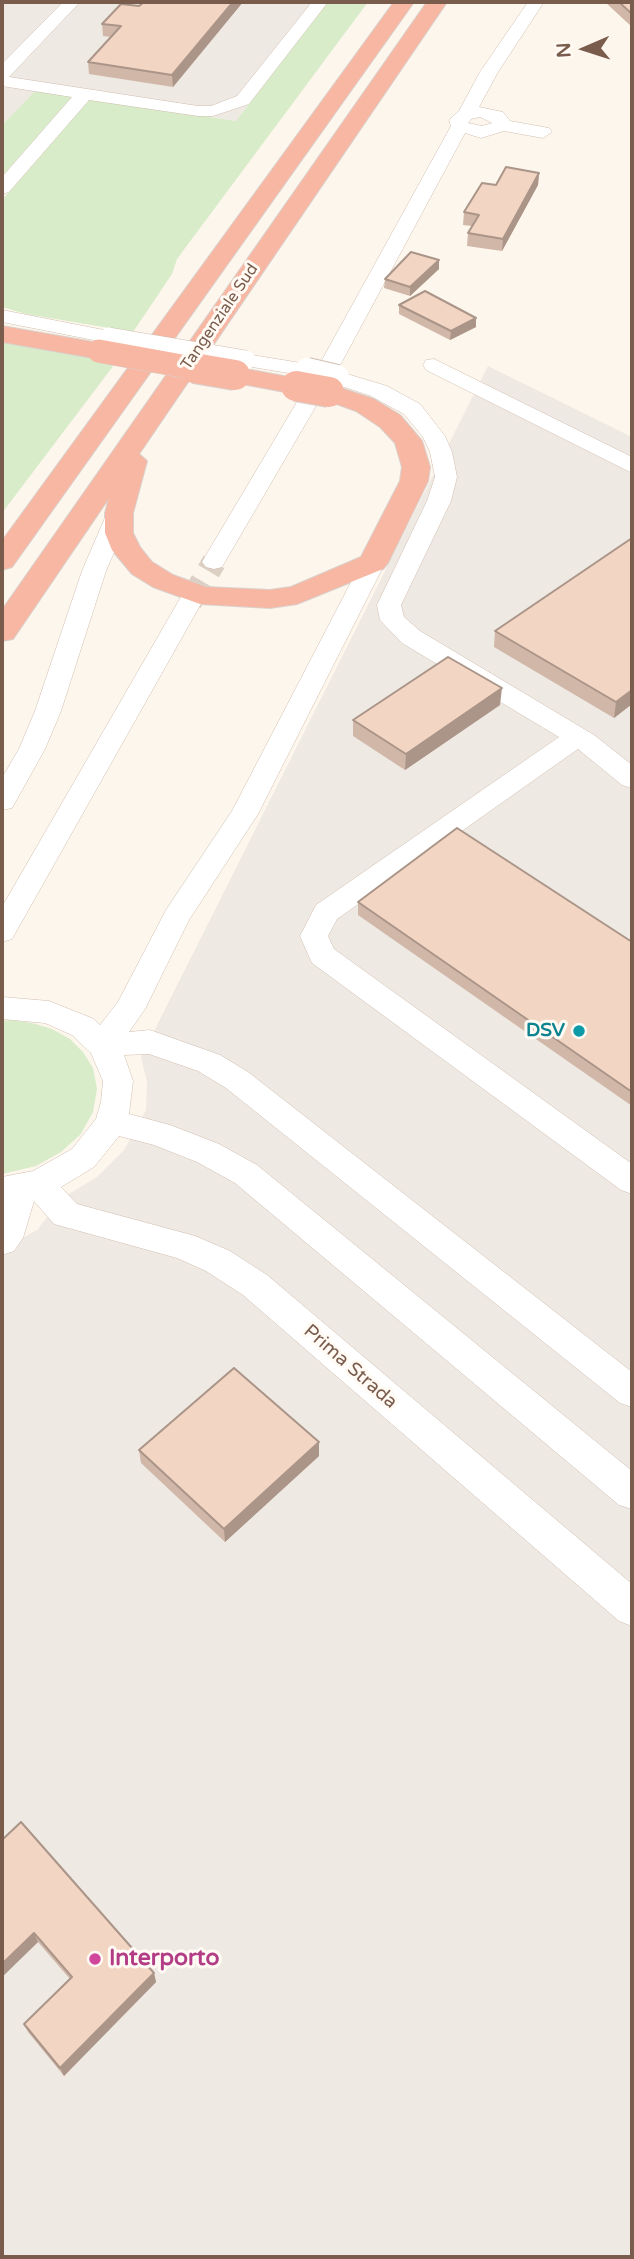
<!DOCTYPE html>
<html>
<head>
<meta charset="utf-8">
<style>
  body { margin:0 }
  #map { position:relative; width:634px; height:2259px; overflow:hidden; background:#fdf6ec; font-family:"Varela Round",sans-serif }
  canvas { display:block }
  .frame { position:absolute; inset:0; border:4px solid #7a5c4d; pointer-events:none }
  .north { position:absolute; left:550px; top:14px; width:70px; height:70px; -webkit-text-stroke:5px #fffaf3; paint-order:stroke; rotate:267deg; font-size:19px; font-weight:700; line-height:28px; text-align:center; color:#7a5c4d }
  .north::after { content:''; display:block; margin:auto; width:24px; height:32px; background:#7a5c4d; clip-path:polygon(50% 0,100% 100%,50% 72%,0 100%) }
</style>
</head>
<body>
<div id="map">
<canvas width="634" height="2259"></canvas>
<div class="frame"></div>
<div class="north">N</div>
</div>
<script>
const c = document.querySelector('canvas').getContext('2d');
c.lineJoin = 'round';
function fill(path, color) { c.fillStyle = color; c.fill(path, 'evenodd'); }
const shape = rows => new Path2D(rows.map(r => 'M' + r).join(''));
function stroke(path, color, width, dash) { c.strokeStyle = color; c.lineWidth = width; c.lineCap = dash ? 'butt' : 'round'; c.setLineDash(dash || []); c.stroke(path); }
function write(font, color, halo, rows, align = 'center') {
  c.font = font + ' "Varela Round",sans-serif'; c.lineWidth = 6; c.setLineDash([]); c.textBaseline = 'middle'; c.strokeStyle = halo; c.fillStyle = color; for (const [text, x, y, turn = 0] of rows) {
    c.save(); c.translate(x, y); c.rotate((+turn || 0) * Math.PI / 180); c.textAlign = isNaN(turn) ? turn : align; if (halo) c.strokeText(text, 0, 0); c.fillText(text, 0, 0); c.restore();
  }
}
fill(shape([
  [2,2,328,2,236,121,36,90,2,125],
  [488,366,632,437,632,2257,2,2257,2,1258,8,1246,37,1230,62,1198,97,1177,124,1150,146,1110,147,1082,141,1057]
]), '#efe9e4');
fill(shape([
  [328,2,368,2,177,259,172,274,133,332,26,314,2,307,2,200,90,99,236,121],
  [36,90,73,96,2,177,2,125],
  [2,340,117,361,2,513],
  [10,1020,32,1023,52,1029,70,1039,83,1052,93,1068,97,1089,93,1112,81,1134,61,1152,36,1166,2,1174,2,1021]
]), '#d8ecc9');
stroke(shape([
  [190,602,214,562]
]), '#dcd0c4', 24, [24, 12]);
const minor = shape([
  [63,2,80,2,9,77,198,106,211,106,237,96,312,2,328,2,249,104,213,116,198,116,89,100,9,192,2,194,2,177,72,97,2,86,2,64,63,2],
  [528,2,544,2,498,72,479,107,503,112,510,121,549,128,552,132,543,138,504,131,481,138,465,133,337,371,387,386,420,404,445,436,452,452,457,477,451,501,401,605,404,617,420,631,594,735,632,765,632,788,622,785,578,749,337,919,328,936,334,949,632,1164,632,1194,621,1190,312,963,300,936,316,905,559,737,402,643,380,620,377,605,427,501,435,477,430,452,423,437,404,414,371,396,330,382,222,567,214,569,206,567,202,562,313,375,307,376,246,366,238,365,235,360,238,355,246,354,307,364,317,369,451,126,449,120,459,111,480,72,528,2],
  [480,117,492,123,482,126,468,123,471,119,480,117],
  [2,310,109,331,116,333,120,337,116,341,109,343,2,322,2,310],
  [434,359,632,457,632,473,426,370,423,365,426,360,434,359],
  [119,506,127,508,131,513,106,571,61,711,45,749,16,801,12,808,2,810,2,778,19,749,35,711,82,571,107,513,111,508,119,506],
  [373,556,381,558,385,563,258,814,189,920,145,1009,129,1032,150,1030,161,1034,220,1055,248,1072,632,1372,632,1407,620,1403,226,1088,198,1071,149,1054,124,1055,133,1081,129,1114,170,1125,219,1144,257,1165,632,1471,632,1509,619,1505,235,1183,197,1162,154,1145,119,1136,94,1167,61,1187,77,1204,195,1236,230,1251,267,1275,632,1584,632,1626,619,1621,243,1295,206,1271,177,1258,54,1224,34,1201,23,1238,14,1251,2,1255,2,1177,33,1171,72,1149,96,1119,101,1102,103,1081,91,1053,72,1035,45,1023,2,1019,2,997,49,1001,94,1019,100,1025,118,1002,166,910,232,811,361,563,365,558,373,556],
  [190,594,199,597,202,602,12,939,2,942,2,907,178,602,181,597,190,594]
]);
const highway = shape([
  [394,2,414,2,12,567,2,570,2,541,394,2],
  [427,2,447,2,139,454,147,461,133,513,133,533,140,547,152,562,173,575,206,587,270,590,291,587,361,557,400,481,402,467,395,443,380,427,356,411,320,398,316,392,320,386,329,384,374,399,400,415,422,441,430,467,428,481,388,563,383,569,297,604,270,608,200,604,153,587,132,574,112,550,105,533,105,513,109,498,13,639,2,641,2,610,427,2],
  [2,326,99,343,108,345,112,351,108,357,99,359,2,342,2,326],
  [235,367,305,380,309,386,305,392,296,394,226,381,222,375,226,369,235,367]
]);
stroke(minor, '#d1beb0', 1);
stroke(highway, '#dad1cd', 2);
fill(minor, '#fff');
fill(highway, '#f7b7a3');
const minorBridgeFar1 = shape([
  [109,337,246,360]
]);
const minorBridge = shape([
  [307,370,337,377]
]);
const highwayBridgeFar1 = shape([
  [99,351,204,370]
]);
const highwayBridge = shape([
  [194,368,235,375],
  [296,386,329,392]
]);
stroke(minorBridgeFar1, '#d1beb0', 20, []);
stroke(minorBridge, '#d1beb0', 26, []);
stroke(highwayBridgeFar1, '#dad1cd', 24, []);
stroke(highwayBridge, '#dad1cd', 32, []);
stroke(minorBridgeFar1, '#fff', 19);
stroke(minorBridge, '#fff', 24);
stroke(highwayBridgeFar1, '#f7b7a3', 23);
stroke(highwayBridge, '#f7b7a3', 30);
fill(shape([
  [243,2,173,87,89,74,88,62,112,37,103,36,102,24,139,6],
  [605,2,632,2,632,27],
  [539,173,538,185,502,251,467,246,468,233,472,226,463,225,464,212,496,185],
  [439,269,410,296,384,288,385,279],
  [399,305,476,327,450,340,399,314],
  [632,538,632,704,614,718,494,647,495,631],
  [500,705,405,770,353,736,353,720],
  [358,902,632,942,632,1106,358,915],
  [319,1442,319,1456,225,1542,141,1463,139,1450],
  [2,1840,154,1973,156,1982,64,2076,28,2032,24,2024,70,1979,38,1942,2,1977]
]), '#d1b7a8');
fill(shape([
  [233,2,243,2,173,87,172,75],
  [539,173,538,185,502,251,503,239],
  [439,260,439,269,410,296,410,287],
  [476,318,476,327,450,340,451,331],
  [502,688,500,705,405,770,406,754],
  [632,690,632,704,614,718,616,702],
  [319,1442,319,1456,225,1542,224,1529],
  [34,1933,38,1942,2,1977,2,1964],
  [154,1973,156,1982,64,2076,60,2068]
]), '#aa9588');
const building = shape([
  [144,2,233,2,172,75,88,62,121,26,102,24,121,4,139,6,144,2],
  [619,2,632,2,632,14,619,2],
  [506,167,539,173,503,239,468,233,479,215,464,212,482,183,496,185,506,167],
  [411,252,439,260,410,287,385,279,411,252],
  [425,291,476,318,451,331,399,305,425,291],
  [632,538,632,690,616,702,495,631,632,538],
  [448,657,502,688,406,754,353,720,448,657],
  [457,828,632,942,632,1092,358,902,457,828],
  [234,1368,319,1442,224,1529,139,1450,234,1368],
  [21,1822,154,1973,60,2068,24,2024,72,1977,34,1933,2,1964,2,1840,21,1822]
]);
fill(building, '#f3d5c3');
stroke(building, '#aa9588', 2);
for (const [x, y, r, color] of [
  [579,1031,7,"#0f9aa8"],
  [95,1959,7,"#d1479c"]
]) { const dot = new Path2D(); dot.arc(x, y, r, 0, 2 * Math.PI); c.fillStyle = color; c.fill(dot); stroke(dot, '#fffaf3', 2.5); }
write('16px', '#7a5c4d', '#fffaf3', [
  ["Tangenziale Sud",220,317,-56]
]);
write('bold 19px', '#0d838f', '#fffaf3', [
  ["DSV",565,1031]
], 'right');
write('19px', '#7a5c4d', '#fffaf3', [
  ["Prima Strada",350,1367,41]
]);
write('bold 23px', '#b23c85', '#fffaf3', [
  ["Interporto",109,1959]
], 'left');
</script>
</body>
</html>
